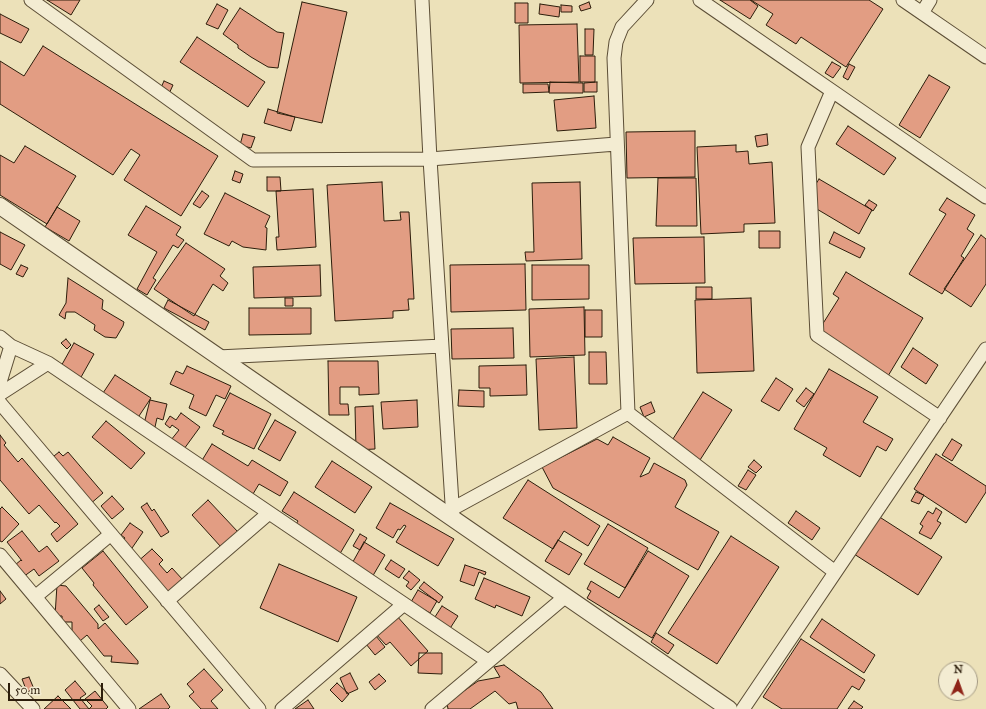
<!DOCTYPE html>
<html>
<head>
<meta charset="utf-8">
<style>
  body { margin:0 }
  #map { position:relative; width:986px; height:709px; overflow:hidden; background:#ece1b9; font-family:"IM FELL Great Primer",serif }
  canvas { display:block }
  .north { position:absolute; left:938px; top:661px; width:40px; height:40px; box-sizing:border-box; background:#f3ecd2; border:1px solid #a39982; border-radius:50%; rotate:2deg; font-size:11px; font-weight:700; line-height:16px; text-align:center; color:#2c1d0b }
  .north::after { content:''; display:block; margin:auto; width:14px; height:18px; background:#8f2418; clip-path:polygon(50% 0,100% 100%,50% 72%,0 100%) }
  .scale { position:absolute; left:8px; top:683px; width:95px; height:18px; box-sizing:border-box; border:2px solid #2c1d0b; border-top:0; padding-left:5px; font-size:12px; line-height:14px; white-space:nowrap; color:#2c1d0b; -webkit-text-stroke:3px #f3ecd2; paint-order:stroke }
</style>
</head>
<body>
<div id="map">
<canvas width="986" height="709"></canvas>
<div class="north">N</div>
<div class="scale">50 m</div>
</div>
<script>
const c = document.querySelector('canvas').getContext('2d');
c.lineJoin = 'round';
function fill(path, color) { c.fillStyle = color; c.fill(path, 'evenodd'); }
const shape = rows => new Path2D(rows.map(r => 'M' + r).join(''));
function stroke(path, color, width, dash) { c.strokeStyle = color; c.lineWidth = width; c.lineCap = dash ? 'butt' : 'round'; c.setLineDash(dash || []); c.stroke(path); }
const building = shape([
  [47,0,80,0,71,15,47,0],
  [720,0,750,0,758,6,750,19,720,0],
  [751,0,869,0,883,9,846,67,801,37,796,44,766,25,773,14,751,0],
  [302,2,347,12,322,123,277,113,302,2],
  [589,2,591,8,581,11,579,6,589,2],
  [515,3,528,3,528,23,515,23,515,3],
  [217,4,228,10,218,29,206,24,217,4],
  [540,4,560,7,559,17,539,14,540,4],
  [561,5,572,6,572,12,561,12,561,5],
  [240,8,277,32,284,33,278,68,268,67,251,57,238,48,238,45,223,34,240,8],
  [0,14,29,29,21,43,0,33,0,14],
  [577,24,579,82,520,83,519,25,577,24],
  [585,29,594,29,593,55,585,55,585,29],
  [197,37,265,82,248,107,180,62,197,37],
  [43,46,218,156,181,216,124,180,140,155,131,149,113,175,0,104,0,61,24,76,43,46],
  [580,56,595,56,595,82,580,82,580,56],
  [832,62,841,67,833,78,825,73,832,62],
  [849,64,855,67,848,80,843,77,849,64],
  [929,75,950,87,920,138,899,125,929,75],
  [164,81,173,85,168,96,159,92,164,81],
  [550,82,583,83,583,93,549,93,550,82],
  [597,82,597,92,584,92,584,83,597,82],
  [523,84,548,84,549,92,523,93,523,84],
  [594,96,596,128,557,131,554,100,594,96],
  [268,109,295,117,291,131,264,123,268,109],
  [848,126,896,158,884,175,836,144,848,126],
  [695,131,695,177,627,178,626,132,695,131],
  [243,134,255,137,251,148,240,145,243,134],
  [767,134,768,145,757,147,755,136,767,134],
  [736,145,736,152,748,151,749,164,772,162,775,223,744,224,744,232,701,234,697,147,736,145],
  [25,146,76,176,47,224,0,195,0,155,14,163,25,146],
  [235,171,243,174,240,183,232,180,235,171],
  [267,177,280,177,281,191,267,191,267,177],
  [658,178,696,178,697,226,656,226,658,178],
  [819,179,872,210,859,234,805,202,819,179],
  [382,182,384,221,401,220,400,212,409,212,414,299,408,299,409,310,393,311,393,318,335,321,327,185,382,182],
  [580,182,582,259,526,261,525,252,534,252,532,183,580,182],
  [313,189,316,247,277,250,276,237,279,237,276,191,313,189],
  [202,191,209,196,200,208,193,204,202,191],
  [225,193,270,216,265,227,267,228,266,250,243,247,232,241,229,246,204,234,225,193],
  [947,198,975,215,967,229,974,234,961,256,964,258,942,294,909,274,946,214,939,210,947,198],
  [869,200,877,205,873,211,865,205,869,200],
  [146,206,181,227,176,235,184,240,178,248,173,245,153,278,156,280,147,295,137,289,157,252,128,235,146,206],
  [57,207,80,221,69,241,45,227,57,207],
  [759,231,780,231,780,248,759,248,759,231],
  [0,232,25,245,11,270,0,264,0,232],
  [834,232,865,248,860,258,829,243,834,232],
  [981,235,986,239,986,284,971,307,944,289,981,235],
  [704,237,705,283,635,284,633,238,704,237],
  [186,243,225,269,220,276,228,283,223,291,213,284,194,316,154,289,186,243],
  [525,264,526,310,451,312,450,265,525,264],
  [21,265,28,268,23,277,16,274,21,265],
  [320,265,321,296,254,298,253,267,320,265],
  [532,265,589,265,589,299,532,300,532,265],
  [846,272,923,318,888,376,817,333,839,298,833,294,846,272],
  [68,278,103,300,102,309,124,322,123,326,116,338,105,337,94,330,95,325,75,312,66,312,65,319,59,315,66,303,68,278],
  [696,287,712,287,712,299,696,299,696,287],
  [285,298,293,298,293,306,285,306,285,298],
  [751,298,754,371,697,373,695,300,751,298],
  [168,300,209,322,205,330,164,308,168,300],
  [584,307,585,355,530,357,529,309,584,307],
  [249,308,311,308,311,334,249,335,249,308],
  [585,310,602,310,602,337,585,337,585,310],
  [513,328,514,358,452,359,451,329,513,328],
  [66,339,71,345,67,349,61,343,66,339],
  [74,343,94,354,80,379,60,368,74,343],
  [913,348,938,365,926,384,901,367,913,348],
  [589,352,606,352,607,384,589,384,589,352],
  [574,357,577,428,539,430,536,359,574,357],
  [328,361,378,361,379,394,359,395,359,387,340,387,340,404,348,404,349,415,329,415,328,361],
  [526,365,527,395,490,396,490,388,479,388,479,366,526,365],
  [187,366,231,386,225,399,216,395,206,416,189,408,194,395,170,384,176,371,183,374,187,366],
  [829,369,878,397,863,422,893,439,886,451,877,446,860,477,823,455,827,448,794,429,829,369],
  [115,375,151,398,137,419,101,396,115,375],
  [776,378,793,389,779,411,761,401,776,378],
  [806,388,814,394,804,407,796,401,806,388],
  [459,390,484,391,484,407,458,406,459,390],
  [703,392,732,410,700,460,671,442,703,392],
  [230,393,271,414,254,449,222,434,224,431,213,426,230,393],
  [150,400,167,404,163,420,157,418,155,427,144,424,150,400],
  [417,400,418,427,383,429,381,402,417,400],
  [651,402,655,412,644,417,640,407,651,402],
  [373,406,375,449,356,450,355,407,373,406],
  [181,413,200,427,184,449,171,440,179,430,172,425,170,428,165,424,170,416,176,420,181,413],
  [275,420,296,432,280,461,258,449,275,420],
  [106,421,145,453,131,469,92,437,106,421],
  [0,435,6,443,4,445,18,462,22,458,78,524,57,542,51,534,60,526,56,522,55,523,39,505,29,514,0,480,0,435],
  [613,437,650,458,640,477,649,473,654,463,685,480,687,485,675,507,719,532,698,570,553,488,542,467,597,439,608,445,613,437],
  [952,439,962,445,952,461,942,455,952,439],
  [212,444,248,466,252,460,288,482,280,496,259,484,253,494,201,462,212,444],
  [59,452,63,456,68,452,103,493,89,505,49,460,59,452],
  [936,454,986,486,986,492,966,523,914,489,936,454],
  [754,460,762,467,756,473,748,467,754,460],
  [332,461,372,487,355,513,315,487,332,461],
  [748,470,756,475,746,490,738,486,748,470],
  [528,480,600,526,588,546,564,531,553,549,503,518,528,480],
  [294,492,354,530,338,557,293,529,298,521,282,511,294,492],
  [916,492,924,495,919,504,911,501,916,492],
  [112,496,124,509,112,519,101,506,112,496],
  [208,500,238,532,221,547,192,515,208,500],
  [147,503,152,511,154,509,169,532,161,537,141,507,147,503],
  [390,503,454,539,438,566,396,542,406,526,404,525,400,530,398,529,393,538,376,528,390,503],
  [2,507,19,524,2,542,0,541,0,509,2,507],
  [936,508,942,512,937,521,941,523,931,539,919,533,923,526,920,524,928,511,933,514,936,508],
  [796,511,820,528,812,540,788,523,796,511],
  [878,516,942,557,918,595,854,554,878,516],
  [130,523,143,532,130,551,120,544,125,538,121,535,130,523],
  [608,524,648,548,625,588,584,564,608,524],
  [22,531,39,552,47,546,59,561,39,576,34,569,23,577,15,565,21,560,22,561,7,542,22,531],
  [360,534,367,538,360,550,353,546,360,534],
  [731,536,779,567,717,664,668,633,731,536],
  [558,540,582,554,569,575,545,561,558,540],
  [364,542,385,555,371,579,350,567,364,542],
  [152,549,163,560,159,564,167,573,172,568,183,580,165,596,136,563,152,549],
  [103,551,148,607,126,625,93,585,94,583,82,568,103,551],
  [648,551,689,576,652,638,587,598,591,591,587,589,591,581,619,598,648,551],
  [391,560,405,569,399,578,385,569,391,560],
  [279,564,357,597,338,642,260,608,279,564],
  [465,565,486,572,485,575,479,572,474,586,460,581,465,565],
  [409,571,420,580,411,590,406,586,409,582,403,578,409,571],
  [484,578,530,597,522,616,496,605,495,608,475,599,484,578],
  [424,582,443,597,439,603,419,588,424,582],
  [57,585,66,586,98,624,98,629,105,623,138,661,138,664,111,662,112,656,104,656,87,635,80,641,72,631,72,622,62,622,62,616,55,616,57,585],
  [418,590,437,601,430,613,411,602,418,590],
  [0,591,6,599,0,604,0,591],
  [99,605,109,617,103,621,94,609,99,605],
  [442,606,458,616,449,630,433,620,442,606],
  [396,615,428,651,411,666,390,642,386,645,375,633,396,615],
  [822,619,875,655,864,673,810,637,822,619],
  [656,633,674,645,668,654,651,642,656,633],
  [376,636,385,647,375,655,366,644,376,636],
  [801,639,865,680,859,690,852,686,837,709,782,709,763,697,801,639],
  [419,653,442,653,442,674,418,673,419,653],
  [504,665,541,692,553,709,518,709,516,702,509,704,495,691,470,709,448,709,447,703,478,681,500,677,494,667,504,665],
  [204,669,223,690,211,701,218,709,201,709,189,696,194,692,187,684,204,669],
  [350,673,358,689,347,694,340,678,350,673],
  [379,674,386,681,375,690,369,682,379,674],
  [29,677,34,689,27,692,22,679,29,677],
  [75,681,86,694,80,698,89,709,92,706,85,699,95,691,108,707,106,709,80,709,65,690,75,681],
  [337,683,349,694,342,702,330,690,337,683],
  [161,694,170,707,168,709,139,709,161,694],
  [58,696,71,709,44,709,58,696],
  [308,700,314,709,295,709,308,700],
  [854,701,863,707,861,709,848,709,854,701]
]);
fill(building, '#e29d83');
stroke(building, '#2c1d0b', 1);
const minor = shape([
  [31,0,253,160,430,159,616,144],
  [422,0,430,159,453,519],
  [647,0,622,27,616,42,614,58,628,413,835,572],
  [700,0,986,197],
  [903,0,986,57],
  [922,13,930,0],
  [832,91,808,147,817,335,940,418],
  [0,337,11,346,48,363,488,661],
  [218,357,442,346],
  [0,382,11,346],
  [0,394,48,363],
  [0,403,259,709],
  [452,509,628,413],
  [0,555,129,709],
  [35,597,111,534],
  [167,601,269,513],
  [0,674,33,709],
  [282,709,404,604],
  [432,709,566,596],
  [743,709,986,349]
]);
const tertiary = shape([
  [0,206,729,709]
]);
stroke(minor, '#5c4e36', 15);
stroke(tertiary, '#5c4e36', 18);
stroke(minor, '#f3ecd2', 13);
stroke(tertiary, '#f3ecd2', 16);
</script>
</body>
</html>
